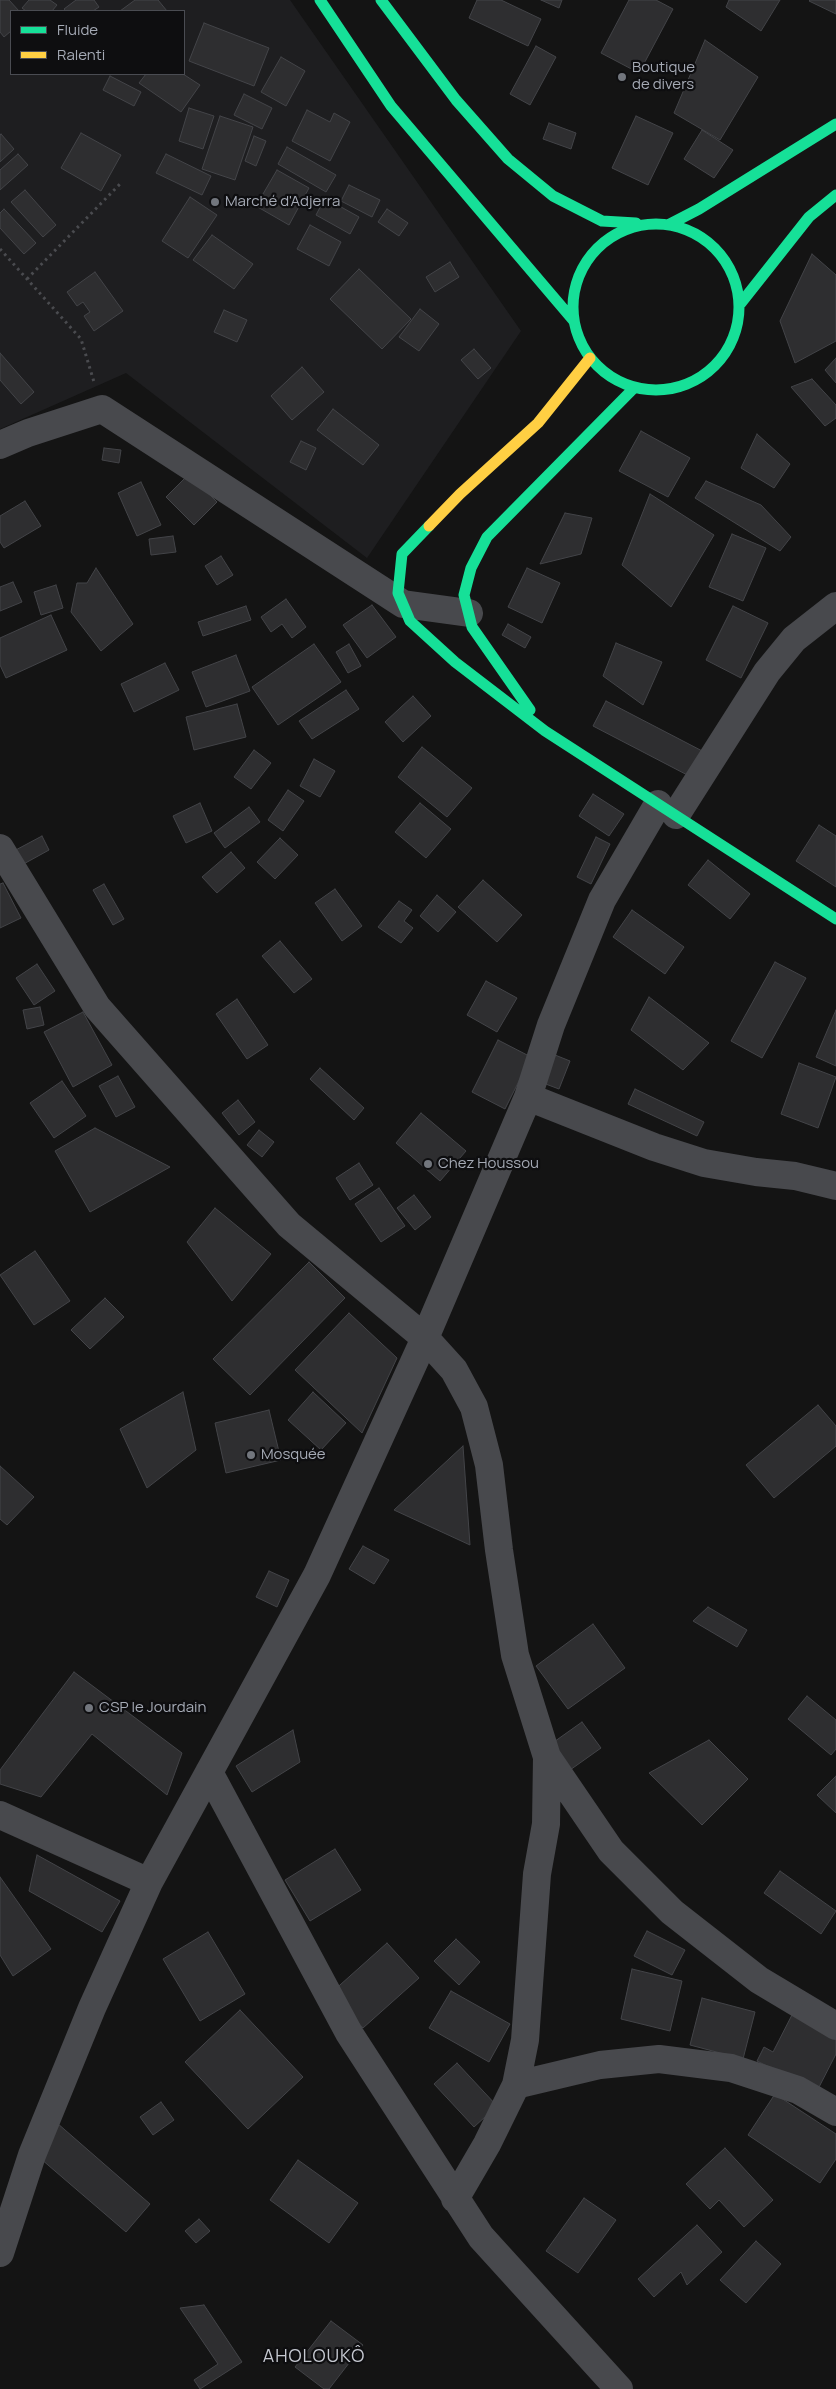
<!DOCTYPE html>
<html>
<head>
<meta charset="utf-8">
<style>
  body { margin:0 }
  #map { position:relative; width:836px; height:2389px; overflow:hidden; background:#141414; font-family:Manrope,sans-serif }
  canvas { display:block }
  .legend { position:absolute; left:10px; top:10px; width:175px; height:65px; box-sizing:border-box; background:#0e0e10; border:1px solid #4a4c52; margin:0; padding:6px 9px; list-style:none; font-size:15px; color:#a5aab5 }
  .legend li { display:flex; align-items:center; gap:10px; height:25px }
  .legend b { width:25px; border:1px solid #4a4c52 }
</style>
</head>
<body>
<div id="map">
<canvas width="836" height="2389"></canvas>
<ul class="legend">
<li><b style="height:6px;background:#16e098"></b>Fluide</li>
<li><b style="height:6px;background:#ffcf43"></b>Ralenti</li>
</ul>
</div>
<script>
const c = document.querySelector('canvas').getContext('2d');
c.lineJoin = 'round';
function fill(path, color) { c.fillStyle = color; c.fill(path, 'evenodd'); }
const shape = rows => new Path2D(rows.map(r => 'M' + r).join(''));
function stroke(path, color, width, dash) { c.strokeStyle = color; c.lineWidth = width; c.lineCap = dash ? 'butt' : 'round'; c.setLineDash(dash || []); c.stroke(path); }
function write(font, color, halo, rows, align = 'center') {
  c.font = font + ' Manrope,sans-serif'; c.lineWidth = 4.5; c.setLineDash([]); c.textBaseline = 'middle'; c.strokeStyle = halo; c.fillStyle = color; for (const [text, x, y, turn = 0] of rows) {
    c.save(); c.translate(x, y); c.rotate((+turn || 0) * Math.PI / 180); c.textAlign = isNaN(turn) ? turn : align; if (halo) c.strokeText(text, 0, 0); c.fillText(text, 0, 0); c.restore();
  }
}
fill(shape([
  [0,0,290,0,521,331,367,558,126,373,0,429],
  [11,11,184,11,184,74,11,74]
]), '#1e1e20');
const building = shape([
  [0,0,9,0,19,11,11,11,11,31,4,37,0,32,0,0],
  [29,0,50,0,57,5,52,11,26,11,22,8,29,0],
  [76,0,94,0,99,7,93,11,66,11,64,9,76,0],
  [135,0,158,0,167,11,120,11,135,0],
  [477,0,501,0,541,19,528,46,469,18,477,0],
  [541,0,562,0,559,8,541,0],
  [629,0,656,0,673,9,639,73,601,53,629,0],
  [729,0,780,0,761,31,726,7,729,0],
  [810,0,836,0,836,14,809,1,810,0],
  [204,23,269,48,254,86,189,61,204,23],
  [705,40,758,77,720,140,674,113,705,40],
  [536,46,556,57,530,105,510,94,536,46],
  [281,57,305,71,286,106,261,92,281,57],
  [146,74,183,74,200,85,181,112,139,83,146,74],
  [110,76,141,92,134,106,103,90,110,76],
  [244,94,272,108,262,129,234,115,244,94],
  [189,108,214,116,203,149,179,141,189,108],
  [307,110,330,122,334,113,350,122,330,161,292,141,307,110],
  [220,116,253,127,235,180,202,169,220,116],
  [636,116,673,133,648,185,612,168,636,116],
  [549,123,576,133,571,149,543,139,549,123],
  [702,130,733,150,714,178,684,159,702,130],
  [81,133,121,155,101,191,61,168,81,133],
  [1,134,14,149,0,162,0,135,1,134],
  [254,136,266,141,256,166,245,161,254,136],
  [287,147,336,175,326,192,278,164,287,147],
  [18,154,28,165,0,190,0,170,18,154],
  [166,154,211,176,202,195,156,173,166,154],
  [277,170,309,188,289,225,256,206,277,170],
  [349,185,380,200,372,217,341,201,349,185],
  [25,190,56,225,43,237,11,202,25,190],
  [190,197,217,215,188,258,162,241,190,197],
  [325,198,359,217,350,234,316,215,325,198],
  [4,209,36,243,24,254,0,228,0,213,4,209],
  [387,209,408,223,399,236,378,222,387,209],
  [310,225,341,242,329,266,297,249,310,225],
  [212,235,253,264,234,289,193,260,212,235],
  [812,254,836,275,836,341,795,363,780,321,812,254],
  [450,262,459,277,435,292,426,277,450,262],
  [359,269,411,319,382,349,330,299,359,269],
  [95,272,123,311,94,331,84,316,90,312,83,302,77,306,67,292,95,272],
  [420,309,439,324,419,351,399,337,420,309],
  [224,310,247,320,237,342,214,332,224,310],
  [474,349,491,368,478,379,461,360,474,349],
  [0,353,34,392,21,404,0,380,0,353],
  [836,358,836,383,825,370,836,358],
  [302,367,324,392,292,420,271,396,302,367],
  [812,379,836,405,836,418,825,426,791,387,812,379],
  [333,409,379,445,363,465,317,430,333,409],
  [641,431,690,458,668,497,619,471,641,431],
  [757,434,790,464,774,488,741,468,757,434],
  [301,441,316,448,306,470,290,462,301,441],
  [104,448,121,450,119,463,102,460,104,448],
  [189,474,217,502,194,525,166,497,189,474],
  [706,481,761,505,791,537,780,551,695,498,706,481],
  [141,482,161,525,137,536,118,493,141,482],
  [650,494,714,535,671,607,622,565,650,494],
  [25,501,41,526,4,548,0,542,0,516,25,501],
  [565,513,592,518,581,554,540,564,565,513],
  [732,534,766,548,743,601,709,587,732,534],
  [173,536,176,552,151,555,149,539,173,536],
  [221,556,233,575,217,585,205,566,221,556],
  [96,568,133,624,101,651,71,612,77,583,87,583,96,568],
  [527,568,560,583,542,623,508,607,527,568],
  [13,582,22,602,0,611,0,587,13,582],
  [56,585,63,608,41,615,34,592,56,585],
  [286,599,306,627,292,638,282,624,271,632,261,617,286,599],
  [372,605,396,637,367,658,343,625,372,605],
  [246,606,251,620,203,636,198,622,246,606],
  [733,606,768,623,741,678,706,660,733,606],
  [51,615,67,650,6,678,0,665,0,638,51,615],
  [508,624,531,637,525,648,502,635,508,624],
  [616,643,662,662,643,705,603,676,616,643],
  [314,644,341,682,278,725,252,687,314,644],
  [349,644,361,666,348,673,336,652,349,644],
  [236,655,250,691,206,707,192,672,236,655],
  [165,663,179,690,134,712,121,684,165,663],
  [346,690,359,709,312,739,299,721,346,690],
  [413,696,431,716,403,742,385,722,413,696],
  [606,701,708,754,695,779,593,726,606,701],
  [237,704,246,737,194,750,186,717,237,704],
  [422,747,472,788,447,817,398,777,422,747],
  [254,750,271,763,251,789,234,777,254,750],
  [314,759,335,771,320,797,300,786,314,759],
  [288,790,304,801,283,831,268,820,288,790],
  [593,794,624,814,609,836,579,816,593,794],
  [200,803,212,831,186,843,173,816,200,803],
  [420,803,451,829,426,858,395,832,420,803],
  [249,807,260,822,225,848,214,833,249,807],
  [819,825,836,836,836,887,796,861,819,825],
  [42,836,49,850,20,866,12,852,42,836],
  [596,837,610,844,591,884,577,877,596,837],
  [280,838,298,855,275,879,257,862,280,838],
  [231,852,245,868,217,893,202,877,231,852],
  [708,860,750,894,730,919,688,885,708,860],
  [483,880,522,915,497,942,458,907,483,880],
  [3,883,21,918,0,928,0,884,3,883],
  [104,884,124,919,113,925,93,890,104,884],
  [335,889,362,926,342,941,315,903,335,889],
  [437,895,456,912,438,932,420,916,437,895],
  [399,901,412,910,404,921,413,928,401,943,378,927,399,901],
  [632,910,684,947,665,974,613,937,632,910],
  [280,941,312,979,294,993,262,956,280,941],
  [775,962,806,978,762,1058,731,1041,775,962],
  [37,964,55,991,34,1005,16,978,37,964],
  [486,981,517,998,497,1032,467,1015,486,981],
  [649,997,709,1043,683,1070,631,1030,649,997],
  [237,999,268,1045,247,1059,216,1014,237,999],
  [40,1007,44,1025,27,1029,23,1010,40,1007],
  [836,1010,836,1066,816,1057,836,1010],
  [83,1012,112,1065,73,1087,44,1032,83,1012],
  [498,1040,531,1057,505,1109,472,1092,498,1040],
  [555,1055,570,1061,559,1089,543,1083,555,1055],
  [799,1063,836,1077,818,1128,781,1114,799,1063],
  [320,1068,364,1108,354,1120,310,1079,320,1068],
  [118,1076,135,1107,116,1117,99,1086,118,1076],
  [62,1081,86,1116,54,1138,30,1103,62,1081],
  [635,1089,704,1122,697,1136,628,1104,635,1089],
  [238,1100,255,1122,239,1135,222,1113,238,1100],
  [421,1113,466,1151,440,1181,396,1143,421,1113],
  [95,1128,170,1167,90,1212,55,1151,95,1128],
  [259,1130,274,1142,262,1157,247,1145,259,1130],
  [359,1163,373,1185,350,1200,336,1178,359,1163],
  [379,1188,405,1226,381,1242,355,1204,379,1188],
  [414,1195,431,1217,415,1230,397,1208,414,1195],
  [215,1208,271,1254,232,1301,187,1242,215,1208],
  [35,1251,70,1301,34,1325,0,1275,35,1251],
  [309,1262,345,1298,250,1395,213,1359,309,1262],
  [105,1298,124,1317,90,1349,71,1330,105,1298],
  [349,1313,397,1358,362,1433,295,1370,349,1313],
  [183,1392,196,1450,147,1488,120,1429,183,1392],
  [313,1392,346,1423,321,1450,288,1420,313,1392],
  [818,1405,836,1426,836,1446,774,1498,746,1465,818,1405],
  [269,1410,281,1460,226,1473,215,1423,269,1410],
  [463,1446,470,1545,394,1510,463,1446],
  [0,1466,34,1497,7,1525,0,1519,0,1466],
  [363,1546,389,1560,374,1584,349,1569,363,1546],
  [269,1571,289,1580,277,1607,256,1597,269,1571],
  [708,1607,747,1630,737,1647,693,1621,708,1607],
  [593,1624,625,1668,568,1709,536,1666,593,1624],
  [74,1672,182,1753,167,1795,92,1734,41,1797,0,1784,0,1770,74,1672],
  [807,1696,836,1720,836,1749,831,1755,788,1719,807,1696],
  [582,1722,601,1748,570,1770,551,1744,582,1722],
  [293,1730,300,1762,252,1792,236,1766,293,1730],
  [709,1740,748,1779,702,1825,649,1773,709,1740],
  [836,1776,836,1813,817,1795,836,1776],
  [335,1849,361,1890,310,1921,285,1880,335,1849],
  [37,1855,120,1901,102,1932,29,1891,37,1855],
  [780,1871,836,1911,821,1934,764,1893,780,1871],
  [0,1877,51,1949,13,1976,0,1955,0,1877],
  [647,1931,685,1950,672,1975,634,1956,647,1931],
  [208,1932,245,1994,200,2021,163,1959,208,1932],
  [456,1939,480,1962,459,1985,434,1961,456,1939],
  [387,1943,419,1978,363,2028,331,1993,387,1943],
  [632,1969,682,1981,670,2031,621,2019,632,1969],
  [451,1991,510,2024,489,2062,429,2028,451,1991],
  [702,1998,755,2012,743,2059,690,2045,702,1998],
  [795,2009,836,2030,836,2054,817,2091,757,2061,764,2047,773,2052,795,2009],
  [240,2010,303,2077,248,2129,185,2062,240,2010],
  [457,2063,497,2106,474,2127,434,2084,457,2063],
  [775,2094,836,2134,836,2159,820,2183,748,2135,775,2094],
  [161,2102,174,2120,153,2135,140,2117,161,2102],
  [57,2123,150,2204,126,2232,41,2159,57,2123],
  [725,2148,773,2200,744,2227,719,2200,710,2209,686,2184,725,2148],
  [298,2160,358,2203,329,2243,270,2200,298,2160],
  [584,2198,616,2220,578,2273,546,2251,584,2198],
  [199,2219,210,2231,196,2243,185,2231,199,2219],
  [697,2225,722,2252,687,2285,681,2272,654,2297,638,2279,697,2225],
  [756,2241,781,2264,746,2303,720,2280,756,2241],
  [204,2305,242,2362,200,2389,194,2380,218,2364,180,2308,204,2305],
  [331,2321,363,2345,329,2389,324,2389,295,2367,331,2321]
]);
fill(building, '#2e2e30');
stroke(building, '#434448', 1);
stroke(shape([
  [0,249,81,339,94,382],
  [27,279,120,184]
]), '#4a4b4f', 3, [2.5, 4]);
stroke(shape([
  [0,445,28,433,102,409,403,604,469,613],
  [676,815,767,672,794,639,836,606],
  [0,848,97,1007,289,1225,425,1338,454,1370,474,1407,489,1465,499,1550,515,1655,547,1757,611,1851,672,1912,759,1980,836,2026],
  [528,1097,654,1147,704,1163,756,1172,795,1176,836,1186],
  [209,1772,349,2033,481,2237,619,2389],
  [0,1815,149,1882],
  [516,2085,600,2065,659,2059,731,2068,798,2090,836,2112],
  [455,2199,487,2144,516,2085,525,2040,537,1874,546,1824,547,1757],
  [0,2253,32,2155,92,2008,149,1882,317,1575,425,1338,528,1097,551,1025,602,900,658,804]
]), '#48494d', 28);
stroke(shape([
  [320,0,391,106,573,320],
  [381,0,456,100,508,159,553,196,602,221,636,223],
  '573 307a83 83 0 1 1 166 0a83 83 0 1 1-166 0Z',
  [670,224,699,209,836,124],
  [741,303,809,217,836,195],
  [429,526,402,554,398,593,410,621,455,662,545,731,836,919],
  [530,710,472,627,464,595,471,568,487,537,634,388]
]), '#16e098', 11);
stroke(shape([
  [429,526,460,494,538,423,590,358]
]), '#ffcf43', 11);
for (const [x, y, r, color] of [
  [622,77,5,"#72767d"],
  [215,202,5,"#72767d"],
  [428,1164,5,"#72767d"],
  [251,1455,5,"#72767d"],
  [89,1708,5,"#72767d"]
]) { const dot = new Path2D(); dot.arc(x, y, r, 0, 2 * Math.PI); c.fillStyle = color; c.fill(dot); stroke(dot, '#0e0e10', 2); }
write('15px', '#a5aab5', '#0e0e10', [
  ["Boutique",632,68],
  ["de divers",632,85],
  ["Marché d'Adjerra",225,202],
  ["Chez Houssou",438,1164],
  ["Mosquée",261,1455],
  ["CSP le Jourdain",99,1708]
], 'left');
c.letterSpacing = '1px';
write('18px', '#c6c9d1', '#0e0e10', [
  ["AHOLOUKÔ",314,2357]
]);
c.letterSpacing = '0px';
</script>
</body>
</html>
